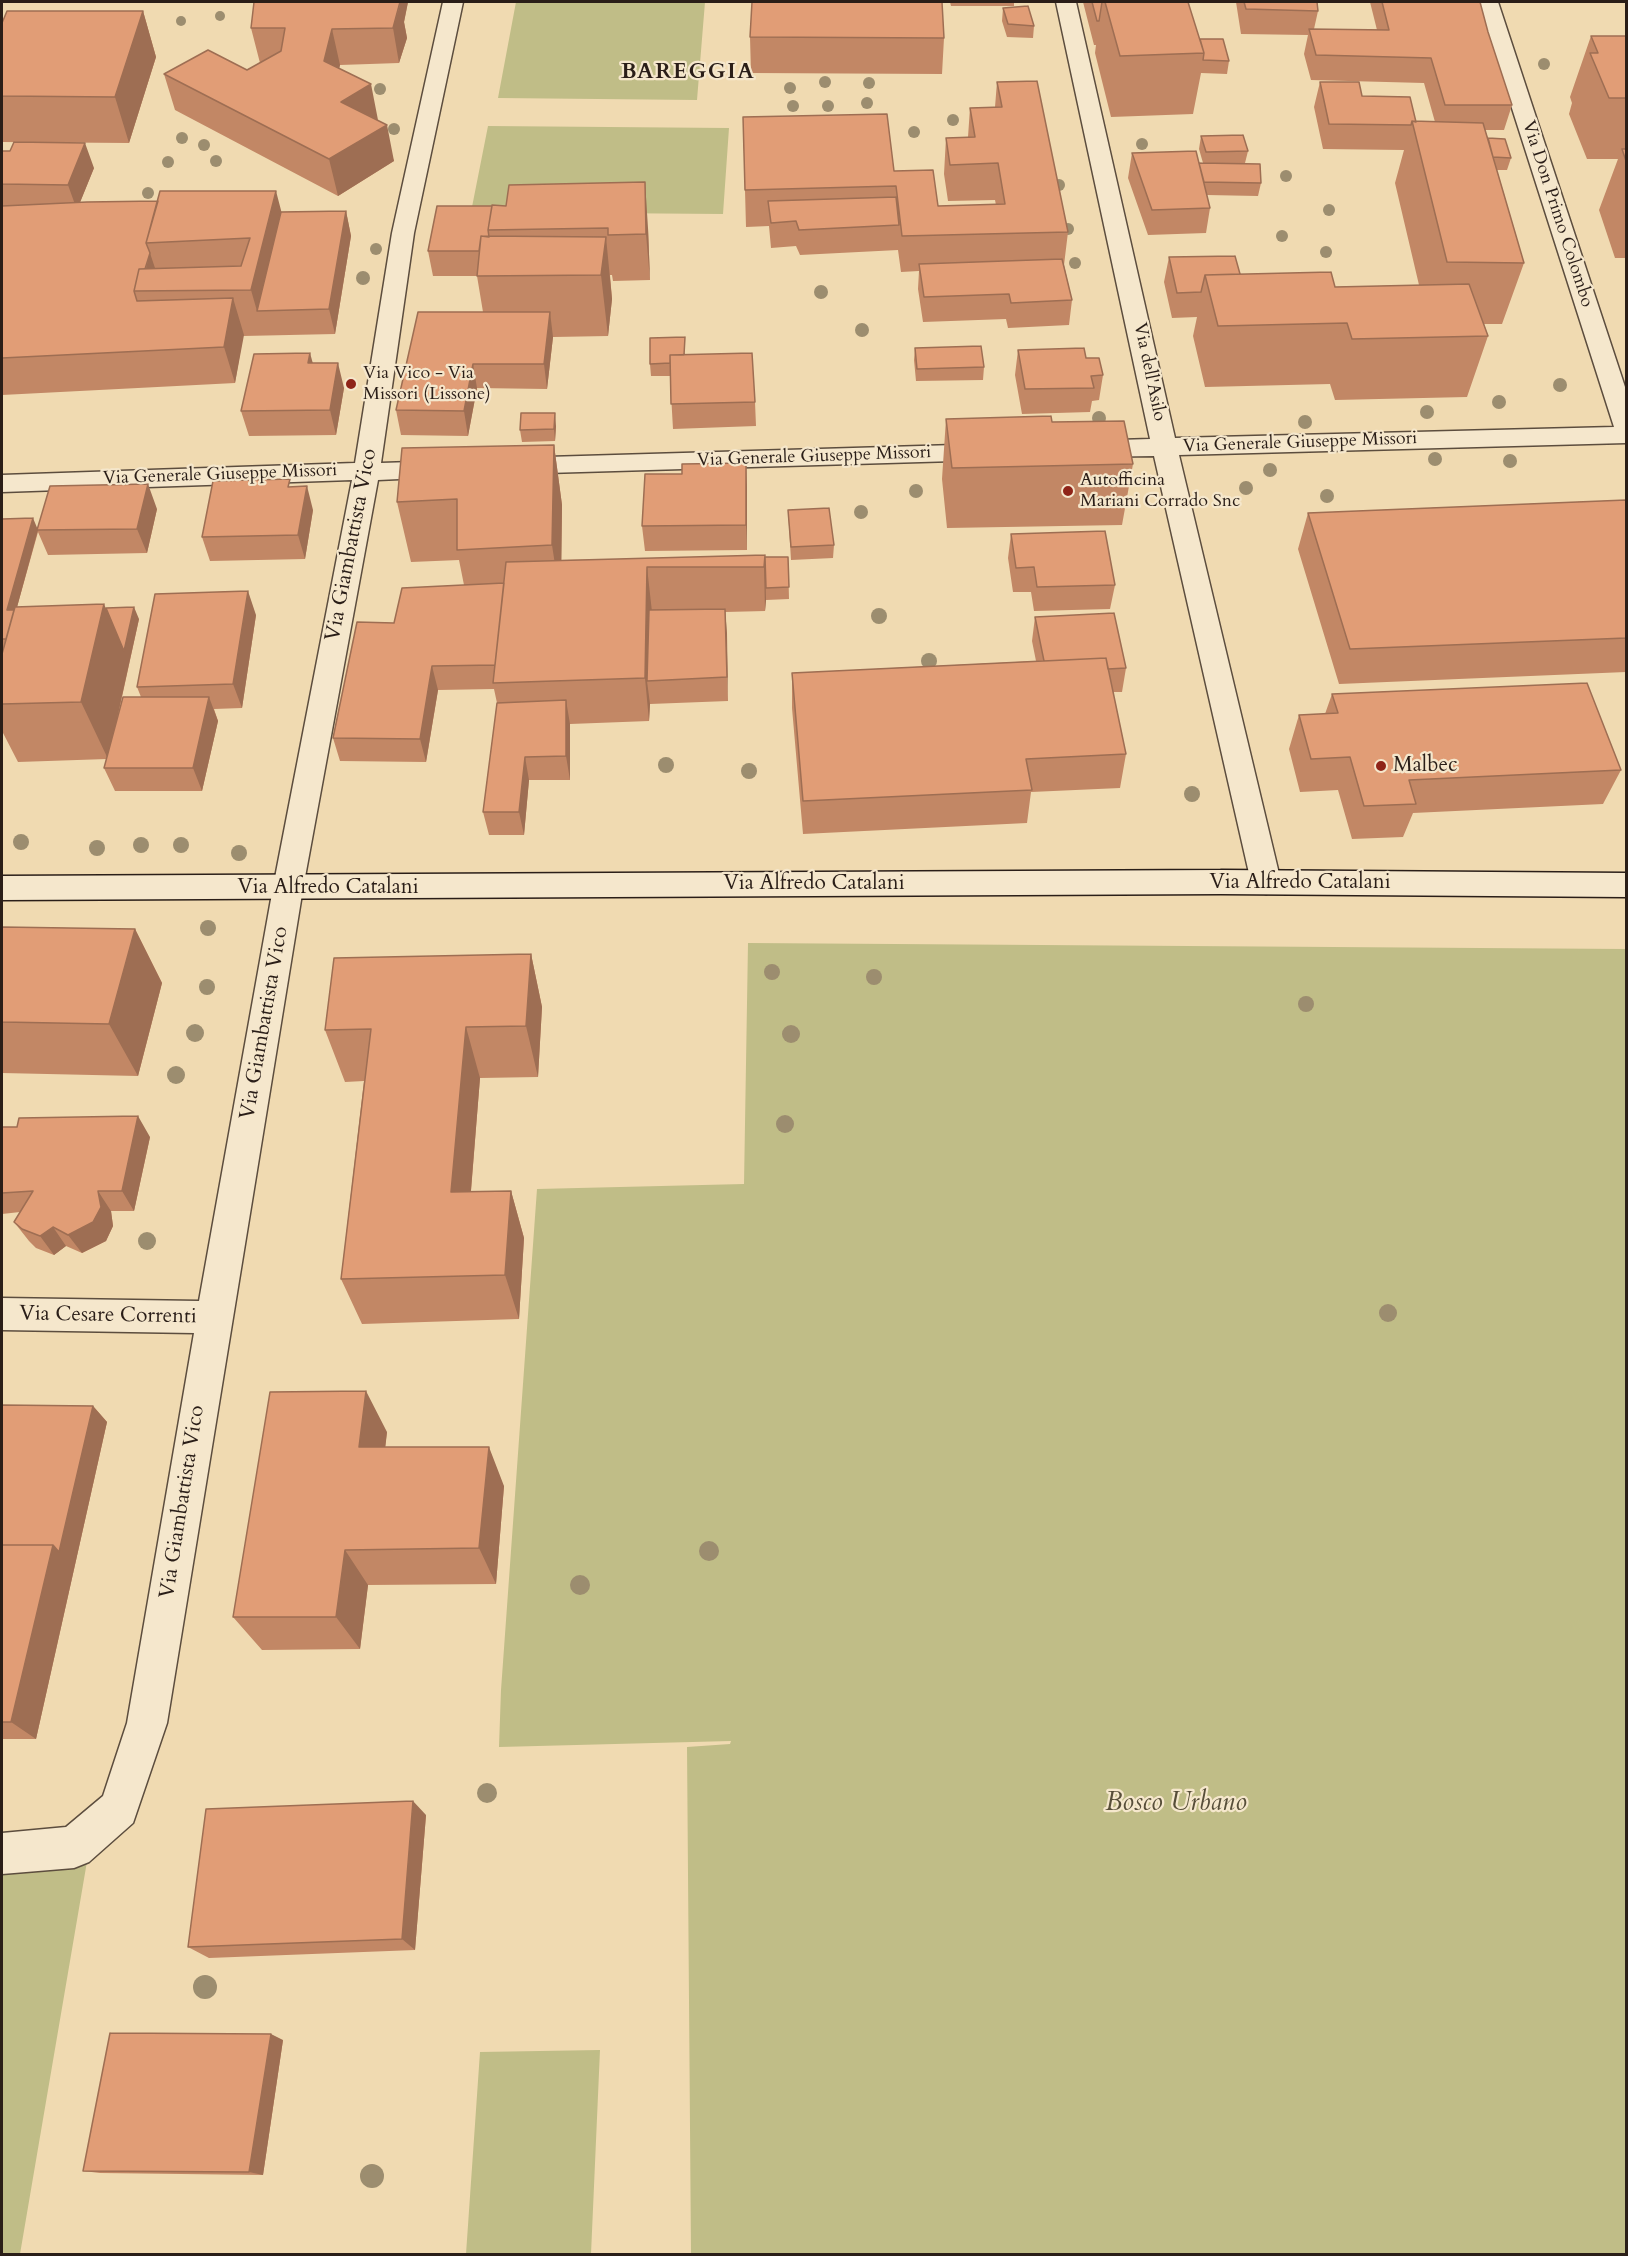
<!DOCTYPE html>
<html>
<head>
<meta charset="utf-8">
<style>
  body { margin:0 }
  #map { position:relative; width:1628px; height:2256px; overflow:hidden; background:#f0dab1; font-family:Cardo,serif }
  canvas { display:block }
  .frame { position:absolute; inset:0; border:3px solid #2a1e18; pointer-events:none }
</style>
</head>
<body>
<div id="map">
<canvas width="1628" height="2256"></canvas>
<div class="frame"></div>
</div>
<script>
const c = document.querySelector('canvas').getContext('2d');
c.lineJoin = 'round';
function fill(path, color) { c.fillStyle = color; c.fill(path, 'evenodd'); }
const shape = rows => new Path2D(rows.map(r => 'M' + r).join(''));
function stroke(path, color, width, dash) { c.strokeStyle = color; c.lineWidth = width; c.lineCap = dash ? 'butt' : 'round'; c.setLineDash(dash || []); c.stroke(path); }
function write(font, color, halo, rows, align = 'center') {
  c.font = font + ' Cardo,serif'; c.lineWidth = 4.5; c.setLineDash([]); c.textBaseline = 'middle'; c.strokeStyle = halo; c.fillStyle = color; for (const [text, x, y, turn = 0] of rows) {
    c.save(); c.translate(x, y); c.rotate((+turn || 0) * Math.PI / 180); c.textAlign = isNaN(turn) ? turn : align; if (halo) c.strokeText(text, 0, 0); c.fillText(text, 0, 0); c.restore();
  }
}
fill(shape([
  [516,2,705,2,697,100,498,98],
  [488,126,729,128,723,214,471,212],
  [748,943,1626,949,1626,2254,691,2254,687,1747,730,1744,731,1741,499,1747,501,1690,537,1189,744,1184],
  [2,1837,91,1838,20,2254,2,2254],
  [600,2050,591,2254,466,2254,480,2052]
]), '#c0bd87');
const street = shape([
  [443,2,463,2,414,233,381,463,443,461,452,463,456,469,452,475,443,477,378,480,303,888,167,1723,133,1823,89,1862,74,1868,2,1874,2,1833,66,1827,103,1796,127,1723,194,1333,2,1330,2,1298,199,1301,273,888,352,480,2,492,2,475,355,463,392,233,443,2],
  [1056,2,1076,2,1175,438,1614,427,1478,2,1498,2,1626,390,1626,443,1179,455,1281,882,1277,890,1266,894,1255,890,1251,882,1154,456,1086,457,1077,455,1073,449,1077,443,1086,441,1150,439,1056,2],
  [989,444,998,446,1002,452,998,458,989,460,513,474,504,472,500,466,504,460,513,458,989,444]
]);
const secondary = shape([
  [1221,870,1626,873,1626,897,1221,894,2,900,2,876,1221,870]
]);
stroke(street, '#5c4d3e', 3);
stroke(secondary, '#2a1e18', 3);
fill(street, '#f5e7cc');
fill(secondary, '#f5e7cc');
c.fillStyle = '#9c8d6f';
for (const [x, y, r] of [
  [220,16,5],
  [181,21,5],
  [1544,64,6],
  [825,82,6],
  [869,83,6],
  [790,88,6],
  [380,89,6],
  [867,103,6],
  [793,106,6],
  [828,106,6],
  [953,120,6],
  [394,129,6],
  [914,132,6],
  [182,138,6],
  [1142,144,6],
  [204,145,6],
  [216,161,6],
  [168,162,6],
  [1286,176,6],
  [1059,185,6],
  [148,193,6],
  [1329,210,6],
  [1068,229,6],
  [1282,236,6],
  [376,249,6],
  [1326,252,6],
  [1075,263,6],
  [363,278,7],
  [821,292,7],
  [862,330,7],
  [1560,385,7],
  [1499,402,7],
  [1427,412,7],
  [1099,418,7],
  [1305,422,7],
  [1435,459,7],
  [1510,461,7],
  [1270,470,7],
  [1246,488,7],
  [916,491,7],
  [1327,496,7],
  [861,512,7],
  [879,616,8],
  [929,661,8],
  [666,765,8],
  [749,771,8],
  [1192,794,8],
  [21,842,8],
  [141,845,8],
  [181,845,8],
  [97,848,8],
  [239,853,8],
  [208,928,8],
  [772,972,8],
  [874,977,8],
  [207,987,8],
  [1306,1004,8],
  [195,1033,9],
  [791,1034,9],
  [176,1075,9],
  [785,1124,9],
  [147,1241,9],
  [1388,1313,9],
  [709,1551,10],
  [580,1585,10],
  [487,1793,10],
  [205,1987,12],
  [372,2176,12]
]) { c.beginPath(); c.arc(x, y, r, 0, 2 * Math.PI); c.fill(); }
fill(shape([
  [305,2,408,2,404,22,407,38,399,63,340,65,339,68,378,120,394,161,338,196,175,110,164,74,247,70,260,63,251,28],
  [950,2,1014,2,1014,6,951,6],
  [1083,2,1188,2,1199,39,1229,61,1227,74,1201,73,1193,114,1111,117,1095,53,1096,45,1094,45],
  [1236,2,1317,2,1318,11,1314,29,1377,30,1370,2,1480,2,1488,32,1512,105,1504,130,1485,130,1488,138,1511,158,1507,170,1497,170,1524,263,1502,324,1484,324,1488,336,1467,397,1335,400,1330,384,1205,387,1193,336,1197,317,1172,318,1164,282,1169,257,1240,274,1335,287,1419,285,1395,183,1404,150,1323,149,1314,107,1320,82,1362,96,1416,122,1435,122,1424,83,1311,80,1304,54,1308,35,1241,34],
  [1003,8,1034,26,1033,38,1007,37,1002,21],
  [143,11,156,57,129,143,2,142,2,23],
  [1591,36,1626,36,1626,258,1615,258,1599,210,1618,159,1587,159,1569,114,1572,103,1570,97],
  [750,37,944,38,942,74,751,73],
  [997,82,1068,232,1064,265,1072,300,1069,325,1008,328,1006,319,923,322,918,289,919,271,901,272,898,250,800,255,796,246,771,248,769,226,746,227,743,117,894,171,938,206,996,205,995,200,948,201,944,174,946,138,968,137,970,108,995,107],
  [1201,136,1248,151,1245,163,1235,164,1261,183,1258,196,1207,195,1210,208,1206,233,1148,235,1128,178,1132,153,1203,163,1199,149],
  [2,151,94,168,80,202,281,212,346,211,351,236,335,334,243,336,235,383,2,395],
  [437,206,648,228,650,280,613,281,612,275,610,275,612,299,608,336,553,337,547,389,477,388,468,436,401,435,396,410,483,312,477,276,433,276,428,251],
  [915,348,984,367,983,380,916,381,914,360],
  [1018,350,1086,358,1103,375,1099,400,1092,401,1090,412,1022,414,1015,375],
  [685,355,755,402,756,426,673,429,670,376,651,376,650,364],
  [313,363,344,388,336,435,249,436,241,411],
  [946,419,1052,422,1133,464,1122,525,947,528,942,479],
  [556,426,555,441,522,442,520,430],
  [554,445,562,505,561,560,788,557,789,599,766,600,765,611,725,612,728,701,650,704,649,721,570,724,570,780,529,780,524,835,489,835,483,812,497,703,494,689,438,690,426,762,340,761,333,738,464,585,459,560,411,562,397,502],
  [746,463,747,550,645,551,642,526,682,474],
  [1626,500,1626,672,1339,684,1298,549,1308,513],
  [157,509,147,553,48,555,38,532,17,607,106,608,139,619,115,729,141,697,137,687,256,615,242,708,214,709,218,721,202,791,115,791,104,768,107,759,18,762,2,731,2,519,38,529],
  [313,510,305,559,210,561,202,537],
  [788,510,834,545,833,558,791,560],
  [1011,534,1115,585,1110,609,1034,611,1031,592,1013,592,1008,558],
  [1035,617,1126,668,1122,692,1113,692,1126,754,1120,788,1031,792,1027,823,803,834,792,708,792,673,1036,661,1032,641],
  [1332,694,1621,770,1603,804,1413,813,1403,837,1352,839,1338,790,1300,792,1289,749,1299,715,1325,714],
  [2,927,135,929,162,983,138,1076,2,1073],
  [531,954,542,1007,538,1077,480,1078,471,1191,511,1191,524,1238,519,1319,362,1324,341,1279,364,1081,345,1082,325,1030],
  [2,1127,150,1137,134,1211,111,1211,113,1226,106,1241,82,1253,66,1246,54,1255,36,1248,29,1241,14,1222,20,1212,2,1214],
  [2,1405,93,1406,107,1422,36,1739,2,1739],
  [387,1432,385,1447,504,1486,496,1584,368,1585,360,1649,262,1650,233,1617],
  [426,1815,415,1950,209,1958,188,1947],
  [283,2040,263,2175,100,2173,83,2171]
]), '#c28765');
fill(shape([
  [399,2,408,2,404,22,407,38,399,63,393,28,400,5],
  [143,11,156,57,129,143,115,97],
  [332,29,340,65,332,97,324,61],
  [371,84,378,120,341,102],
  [387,125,394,161,338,196,329,159],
  [85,143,94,168,77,210,68,185],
  [645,182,648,228,650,280,646,234],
  [276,191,288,237,257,311,251,290],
  [346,211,351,236,335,334,329,309],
  [606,237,612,299,608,336,601,275],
  [150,253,162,289,140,291],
  [233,298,244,335,235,383,224,347],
  [550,312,553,337,547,389,544,364],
  [310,353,317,378,308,363],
  [338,363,344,388,336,435,330,410],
  [473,364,477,388,468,436,464,411],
  [555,413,556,426,555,441,554,429],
  [554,445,562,505,561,604,552,545],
  [746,463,747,488,747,550,746,525],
  [148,484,157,509,147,553,137,529],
  [307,486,313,510,305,559,298,535],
  [33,518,38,530,13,622,7,610],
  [765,555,766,600,765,611,764,567],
  [647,567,652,612,647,681,650,704,649,721,645,678],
  [248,591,256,615,242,708,233,684],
  [104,604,124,651,134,607,139,619,108,759,81,702],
  [725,609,727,633,728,701,727,677],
  [432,666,438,690,426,762,420,739],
  [209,697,218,721,202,791,193,768],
  [566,700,570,724,570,780,566,756],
  [525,757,529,780,524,835,519,812],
  [135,929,162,983,138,1076,109,1024],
  [531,954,542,1007,538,1077,526,1026],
  [466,1027,480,1078,467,1239,451,1192],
  [138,1116,150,1137,134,1211,122,1191],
  [98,1191,111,1211,113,1226,106,1241,82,1253,68,1235],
  [511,1191,524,1238,519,1319,505,1275],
  [53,1227,66,1246,54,1255,40,1236],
  [366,1391,387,1432,381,1486,359,1447],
  [93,1406,107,1422,36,1739,11,1722,53,1545],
  [489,1447,504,1486,496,1584,479,1548],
  [345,1550,368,1585,360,1649,336,1617],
  [413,1801,426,1815,415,1950,402,1939],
  [271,2034,283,2040,263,2175,249,2172]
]), '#9e6e53');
const building = shape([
  [254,2,400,2,393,28,332,29,324,61,371,84,341,102,387,125,329,159,164,74,208,50,247,70,281,51,285,28,251,28,254,2],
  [752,2,942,2,944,38,750,37,752,2],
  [1092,2,1102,2,1099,21,1097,21,1092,2],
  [1105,2,1188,2,1204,53,1120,56,1105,2],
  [1244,2,1317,2,1318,11,1246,9,1244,2],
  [1382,2,1480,2,1488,32,1512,105,1445,105,1431,58,1316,55,1309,29,1389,30,1382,2],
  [1028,6,1034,26,1008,24,1003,8,1028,6],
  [7,11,143,11,115,97,2,96,2,23,7,11],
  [1591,36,1626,36,1626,98,1609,98,1590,53,1598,53,1591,36],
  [1200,39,1223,39,1229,61,1203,60,1204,53,1200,39],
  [1037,81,1068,232,902,236,896,186,745,190,743,117,887,114,894,171,933,170,938,206,1005,204,998,163,950,165,946,138,975,137,970,108,1002,107,997,82,1037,81],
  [1320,82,1359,82,1362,96,1410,97,1416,122,1412,121,1411,125,1329,124,1320,82],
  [1412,121,1483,123,1524,263,1447,262,1412,121],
  [1243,135,1248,151,1206,152,1201,136,1243,135],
  [1488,138,1505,139,1511,158,1493,157,1488,138],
  [14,142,85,143,68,185,2,184,2,151,10,151,14,142],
  [1622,149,1626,149,1626,161,1622,149],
  [1196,151,1210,208,1152,210,1132,153,1196,151],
  [1199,163,1260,164,1261,183,1204,182,1199,163],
  [645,182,646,234,608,235,608,228,488,230,492,205,506,206,509,185,645,182],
  [160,191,276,191,251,290,134,291,139,269,241,266,250,238,146,243,160,191],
  [896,197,899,225,799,230,796,221,771,223,768,201,896,197],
  [158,201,146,243,150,253,145,269,139,269,134,291,137,301,233,298,224,347,2,358,2,206,87,202,158,201],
  [437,206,492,206,488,230,489,237,481,236,479,251,428,251,437,206],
  [346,211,329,309,257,311,281,212,346,211],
  [481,236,606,237,601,275,477,276,481,236],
  [1235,256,1240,274,1205,275,1201,292,1177,293,1169,257,1235,256],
  [1062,259,1072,300,1011,303,1009,294,924,297,919,264,1062,259],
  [1331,272,1335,287,1469,284,1488,336,1352,339,1347,323,1218,326,1205,275,1331,272],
  [418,312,550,312,544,364,473,364,464,411,396,410,418,312],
  [685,337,684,355,670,355,670,363,650,364,650,338,685,337],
  [981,346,984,367,917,369,915,348,981,346],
  [1084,348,1086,358,1099,358,1103,375,1091,376,1094,388,1025,389,1018,350,1084,348],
  [310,353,308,363,338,363,330,410,241,411,254,354,310,353],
  [752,353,755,402,671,404,670,355,752,353],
  [521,413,555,413,554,429,520,430,521,413],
  [1051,416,1052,422,1124,421,1133,464,952,468,946,419,1051,416],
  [554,445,552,545,457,550,457,499,397,502,402,448,554,445],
  [746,463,746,525,642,526,645,474,682,474,682,464,746,463],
  [290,479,288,487,307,486,298,535,202,537,213,481,290,479],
  [148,484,137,529,37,530,50,486,148,484],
  [1626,500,1626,638,1350,649,1308,513,1626,500],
  [829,508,834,545,791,547,788,510,829,508],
  [33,518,7,610,14,610,6,639,2,639,2,519,33,518],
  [1105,531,1115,585,1037,587,1034,567,1016,568,1011,534,1105,531],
  [765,555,764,567,647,567,645,678,493,683,506,562,765,555],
  [765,557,788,557,789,587,766,588,765,557],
  [504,583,495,665,432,666,420,739,333,738,357,622,394,623,402,588,504,583],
  [248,591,233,684,137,687,155,594,248,591],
  [104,604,81,702,2,704,2,654,15,607,104,604],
  [134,607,124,651,106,608,134,607],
  [725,609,727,677,647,681,649,610,725,609],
  [1114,613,1126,668,1108,669,1106,658,1044,661,1035,617,1114,613],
  [1106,658,1126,754,1026,759,1032,790,803,801,792,673,1106,658],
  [1587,683,1621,770,1409,780,1416,804,1364,806,1350,757,1311,759,1299,715,1338,713,1332,694,1587,683],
  [123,697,209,697,193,768,104,768,123,697],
  [566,700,566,756,525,757,519,812,483,812,497,703,566,700],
  [2,927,135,929,109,1024,2,1022,2,927],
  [531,954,526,1026,466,1027,451,1192,511,1191,505,1275,341,1279,371,1029,325,1030,334,958,531,954],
  [138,1116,122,1191,98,1191,101,1207,93,1222,68,1235,53,1227,40,1236,22,1229,14,1222,33,1191,2,1193,2,1127,17,1127,19,1118,138,1116],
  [366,1391,359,1447,489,1447,479,1548,345,1550,336,1617,233,1617,270,1392,366,1391],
  [2,1405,93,1406,59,1552,53,1545,2,1545,2,1405],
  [2,1545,53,1545,11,1722,2,1722,2,1545],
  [413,1801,402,1939,188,1947,206,1809,413,1801],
  [110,2033,271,2034,249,2172,83,2171,110,2033]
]);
fill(building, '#e19d76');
stroke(building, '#9e6e53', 1.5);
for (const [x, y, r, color] of [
  [351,384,6,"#8f2418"],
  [1068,491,6,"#8f2418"],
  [1381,766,6,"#8f2418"]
]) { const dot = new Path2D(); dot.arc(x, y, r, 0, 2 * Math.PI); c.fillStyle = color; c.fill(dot); stroke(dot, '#f5e7cc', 2); }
write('18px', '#2a1e18', '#f5e7cc', [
  ["Via Don Primo Colombo",1557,214,72],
  ["Via dell'Asilo",1149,372,78],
  ["Via Generale Giuseppe Missori",1300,443,-2],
  ["Via Generale Giuseppe Missori",814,457,-2],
  ["Via Generale Giuseppe Missori",220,475,-2]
]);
write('18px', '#2a1e18', '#f5e7cc', [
  ["Via Vico - Via",363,374],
  ["Missori (Lissone)",363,395],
  ["Autofficina",1080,481],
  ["Mariani Corrado Snc",1080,502]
], 'left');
write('21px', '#2a1e18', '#f5e7cc', [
  ["Via Giambattista Vico",352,545,-79],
  ["Via Alfredo Catalani",1300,883],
  ["Via Alfredo Catalani",814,884],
  ["Via Alfredo Catalani",328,888],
  ["Via Giambattista Vico",265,1023,-80],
  ["Via Cesare Correnti",108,1316,1],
  ["Via Giambattista Vico",183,1502,-81]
]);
write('21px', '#2a1e18', '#f5e7cc', [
  ["Malbec",1393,766]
], 'left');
c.letterSpacing = '1.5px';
write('bold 22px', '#2a1e18', '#f5e7cc', [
  ["BAREGGIA",688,73]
]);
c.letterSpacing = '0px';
write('italic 26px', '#574e39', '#f5e7cc', [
  ["Bosco Urbano",1176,1804]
]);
</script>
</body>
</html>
